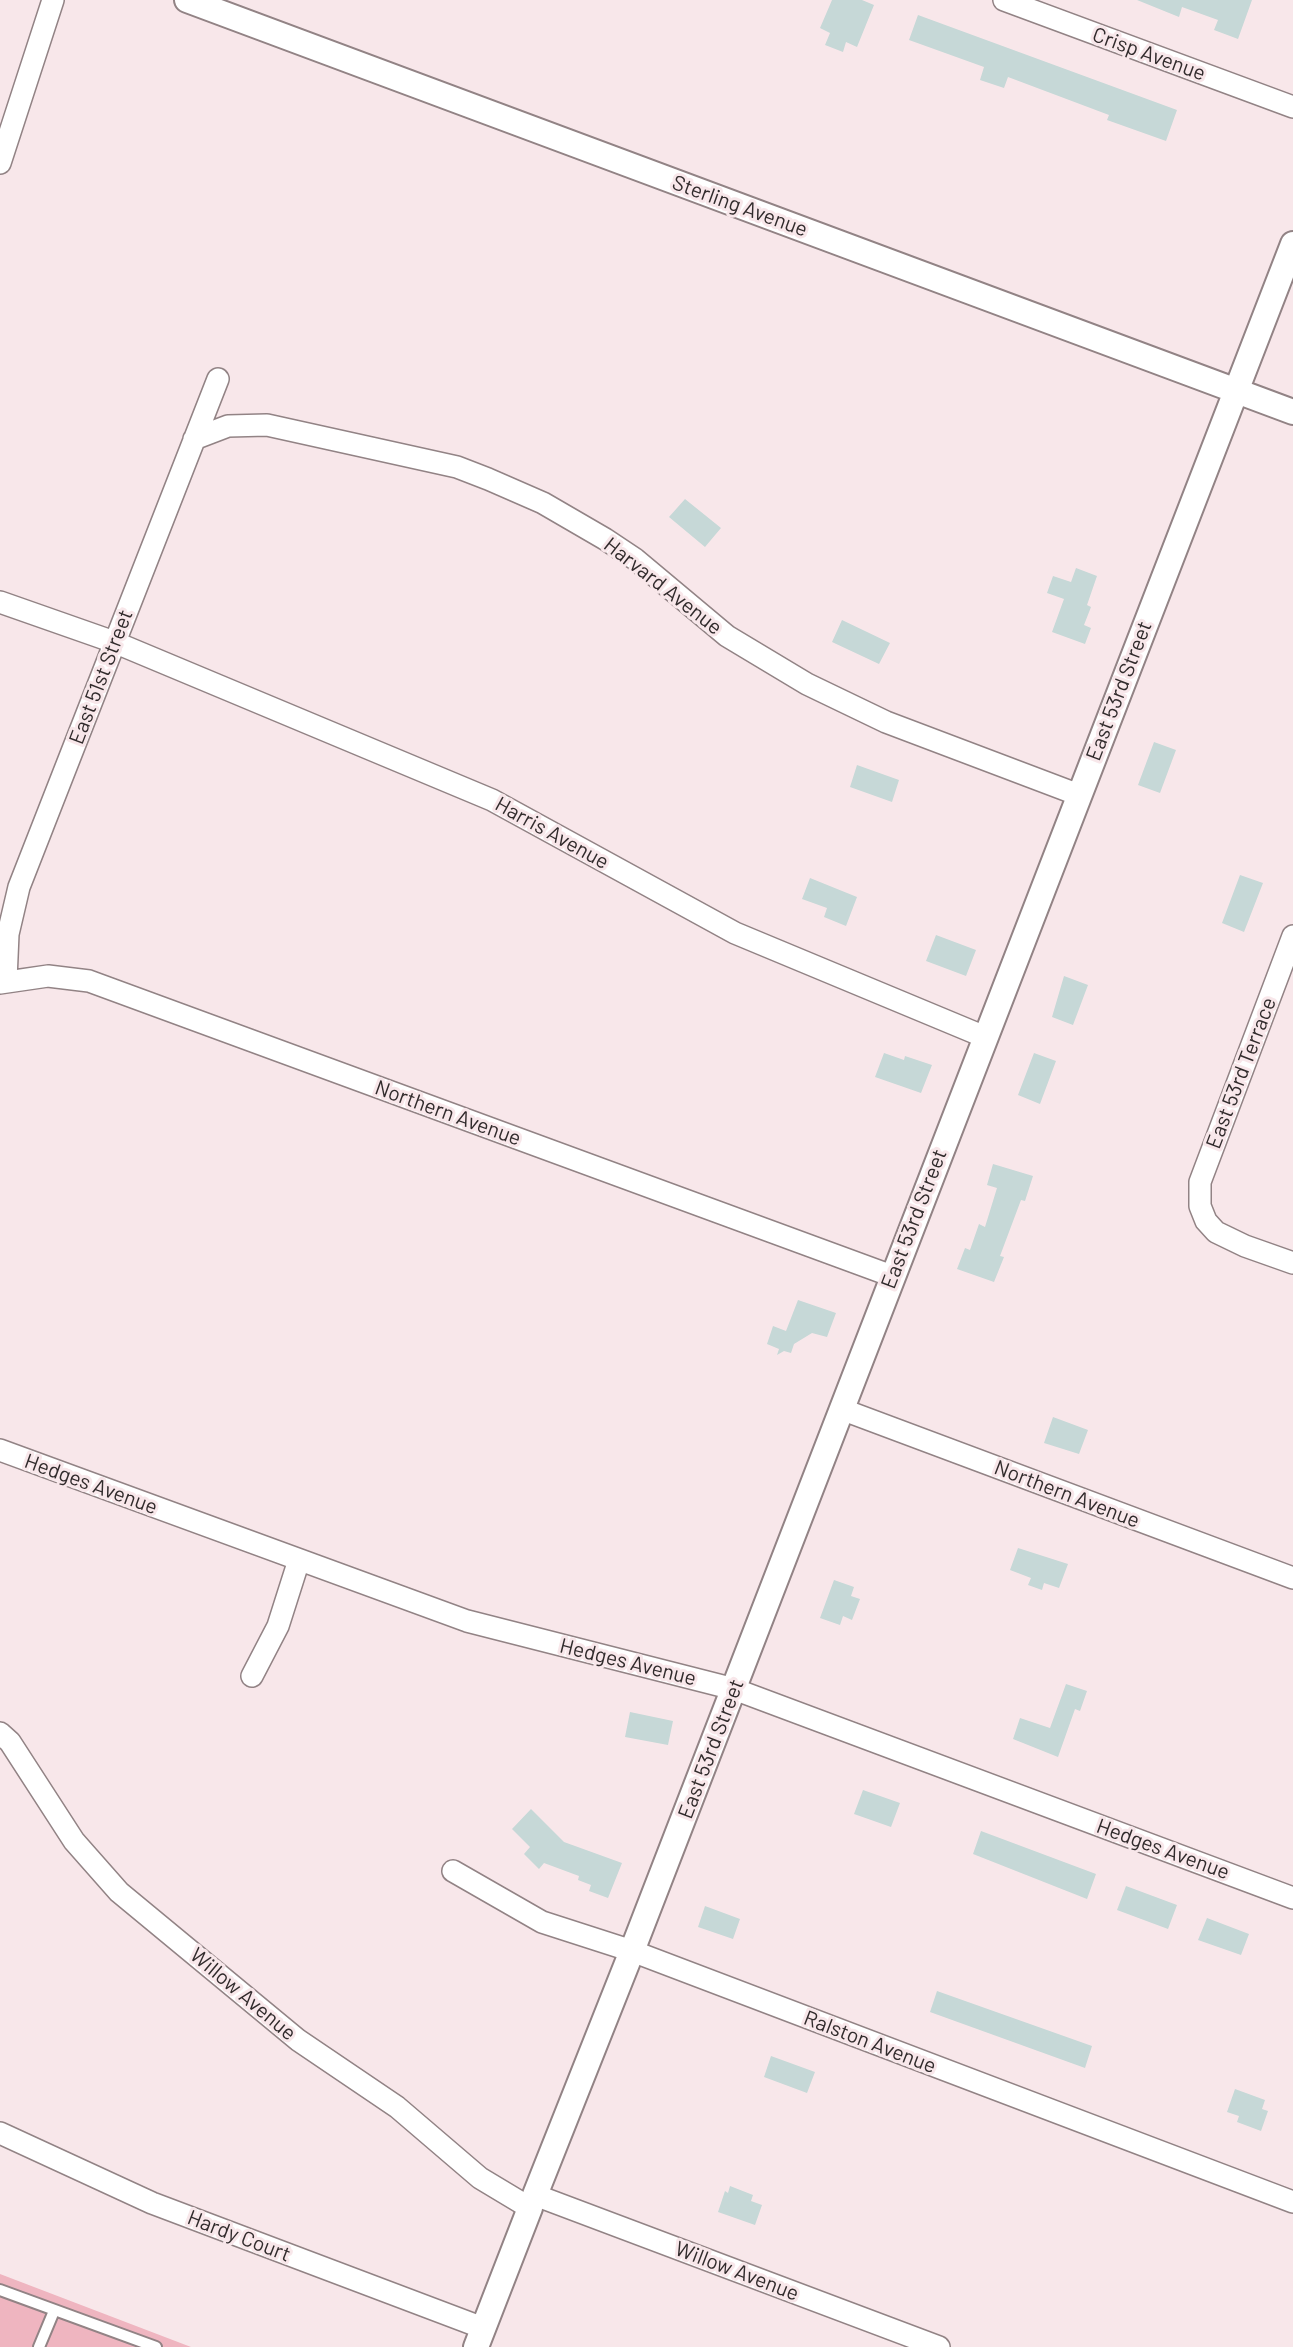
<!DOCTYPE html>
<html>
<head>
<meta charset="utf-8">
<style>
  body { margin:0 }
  canvas { display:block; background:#f8e7ea }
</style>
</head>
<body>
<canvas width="1293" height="2347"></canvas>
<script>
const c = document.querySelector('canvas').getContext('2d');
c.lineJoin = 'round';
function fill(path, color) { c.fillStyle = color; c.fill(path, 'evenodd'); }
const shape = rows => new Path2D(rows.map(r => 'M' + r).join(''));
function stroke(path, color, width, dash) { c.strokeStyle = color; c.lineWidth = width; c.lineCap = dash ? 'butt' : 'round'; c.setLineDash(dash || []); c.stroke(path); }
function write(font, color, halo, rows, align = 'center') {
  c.font = font + ' Barlow,sans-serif'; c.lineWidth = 6; c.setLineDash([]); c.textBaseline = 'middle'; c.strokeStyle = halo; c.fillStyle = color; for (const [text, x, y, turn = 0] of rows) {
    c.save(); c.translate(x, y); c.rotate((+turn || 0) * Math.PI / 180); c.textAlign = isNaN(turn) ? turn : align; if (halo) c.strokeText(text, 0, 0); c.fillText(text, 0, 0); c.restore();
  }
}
fill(shape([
  [0,2274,191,2347,0,2347]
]), '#efb5c0');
fill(shape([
  [832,0,862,0,874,5,857,47,846,42,843,52,825,45,830,33,820,28],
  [1137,0,1252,0,1238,39,1214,30,1218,20,1182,7,1179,17],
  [918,15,1177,110,1166,141,1107,120,1109,115,1008,77,1004,88,980,80,984,67,909,40],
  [685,499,721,528,705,547,669,517],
  [1076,568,1097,576,1087,605,1091,607,1084,625,1091,628,1085,644,1052,632,1064,599,1047,593,1053,576,1071,582],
  [842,620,890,643,879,664,832,642],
  [1154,742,1176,750,1160,793,1138,785],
  [857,765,899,780,892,802,850,787],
  [1240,875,1263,883,1244,932,1222,923],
  [810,878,857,897,846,926,824,917,827,908,802,899],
  [936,935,976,950,966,976,926,961],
  [1064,976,1088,985,1073,1025,1052,1017],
  [884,1053,904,1060,905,1056,932,1065,921,1093,875,1077],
  [1034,1053,1056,1061,1040,1104,1018,1095],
  [993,1164,1033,1176,1025,1201,1021,1200,1000,1256,1004,1257,994,1282,957,1269,965,1248,970,1250,979,1224,985,1227,997,1188,987,1185],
  [798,1300,836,1313,827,1337,812,1333,794,1344,791,1353,784,1351,777,1355,779,1349,767,1344,773,1326,786,1331],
  [1053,1417,1088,1430,1079,1454,1044,1443],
  [1018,1548,1068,1564,1059,1588,1044,1583,1042,1590,1028,1585,1031,1578,1010,1570],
  [834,1580,854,1587,851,1596,860,1599,852,1620,843,1616,840,1625,820,1618],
  [1066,1684,1087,1691,1080,1711,1075,1709,1058,1757,1013,1739,1020,1718,1050,1728],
  [630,1712,673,1721,668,1745,625,1737],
  [863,1790,900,1803,891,1827,854,1814],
  [531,1809,564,1842,622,1863,608,1898,589,1891,591,1885,578,1880,579,1876,544,1863,539,1869,524,1854,530,1847,512,1829],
  [981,1831,1096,1874,1087,1899,973,1854],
  [1126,1886,1177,1905,1168,1929,1117,1910],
  [705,1906,740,1919,733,1939,698,1927],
  [1207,1918,1249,1934,1241,1955,1198,1940],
  [937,1991,1092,2046,1085,2068,930,2012],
  [771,2056,815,2072,807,2093,764,2077],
  [1235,2089,1265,2100,1262,2109,1268,2111,1261,2131,1237,2122,1239,2116,1227,2112],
  [730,2186,753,2195,751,2201,762,2205,755,2225,718,2212,725,2191,728,2193]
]), '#c6d8d7');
const service = shape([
  [0,2290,156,2347],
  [39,2347,54,2311]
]);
const minor = shape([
  [1004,0,1293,107],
  [0,163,53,0],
  [194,439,228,426,267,425,457,467,488,479,543,503,605,539,635,559,727,636,807,684,886,722,1079,795],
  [0,602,114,642,492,800,735,933,985,1037],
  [1293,936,1200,1182,1200,1206,1206,1221,1216,1232,1245,1246,1293,1263],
  [6,980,8,934,19,887,218,379],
  [0,983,48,976,89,981,892,1276],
  [841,1409,1293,1578],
  [0,1450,467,1621,734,1689,1293,1898],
  [252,1676,278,1626,299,1560],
  [0,1733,10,1742,74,1841,119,1892,298,2040,397,2107,480,2178,530,2208,535,2195,939,2347],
  [453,1871,542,1922,632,1951,1293,2202],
  [0,2133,152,2203,483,2328]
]);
const tertiary = shape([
  [187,0,1293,412],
  [535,2195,632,1951,1293,244],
  [476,2347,530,2208]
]);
stroke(service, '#928385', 14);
stroke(minor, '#928385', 24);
stroke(tertiary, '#928385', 28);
stroke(service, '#fff', 10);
stroke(minor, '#fff', 21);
stroke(tertiary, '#fff', 24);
write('21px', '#312b2c', '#f8e7ea', [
  ["Crisp Avenue",1149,54,20],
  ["Sterling Avenue",740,206,20],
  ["Harvard Avenue",663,586,38],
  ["East 51st Street",101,677,-69],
  ["East 53rd Street",1119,691,-69],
  ["Harris Avenue",552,833,29],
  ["East 53rd Terrace",1241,1073,-69],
  ["Northern Avenue",448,1113,20],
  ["East 53rd Street",914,1219,-69],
  ["Hedges Avenue",91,1484,20],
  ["Northern Avenue",1067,1494,21],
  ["Hedges Avenue",628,1662,14],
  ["East 53rd Street",711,1749,-69],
  ["Hedges Avenue",1163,1849,20],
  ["Willow Avenue",243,1994,40],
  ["Ralston Avenue",870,2042,21],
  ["Hardy Court",239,2236,21],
  ["Willow Avenue",737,2271,21]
]);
</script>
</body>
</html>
